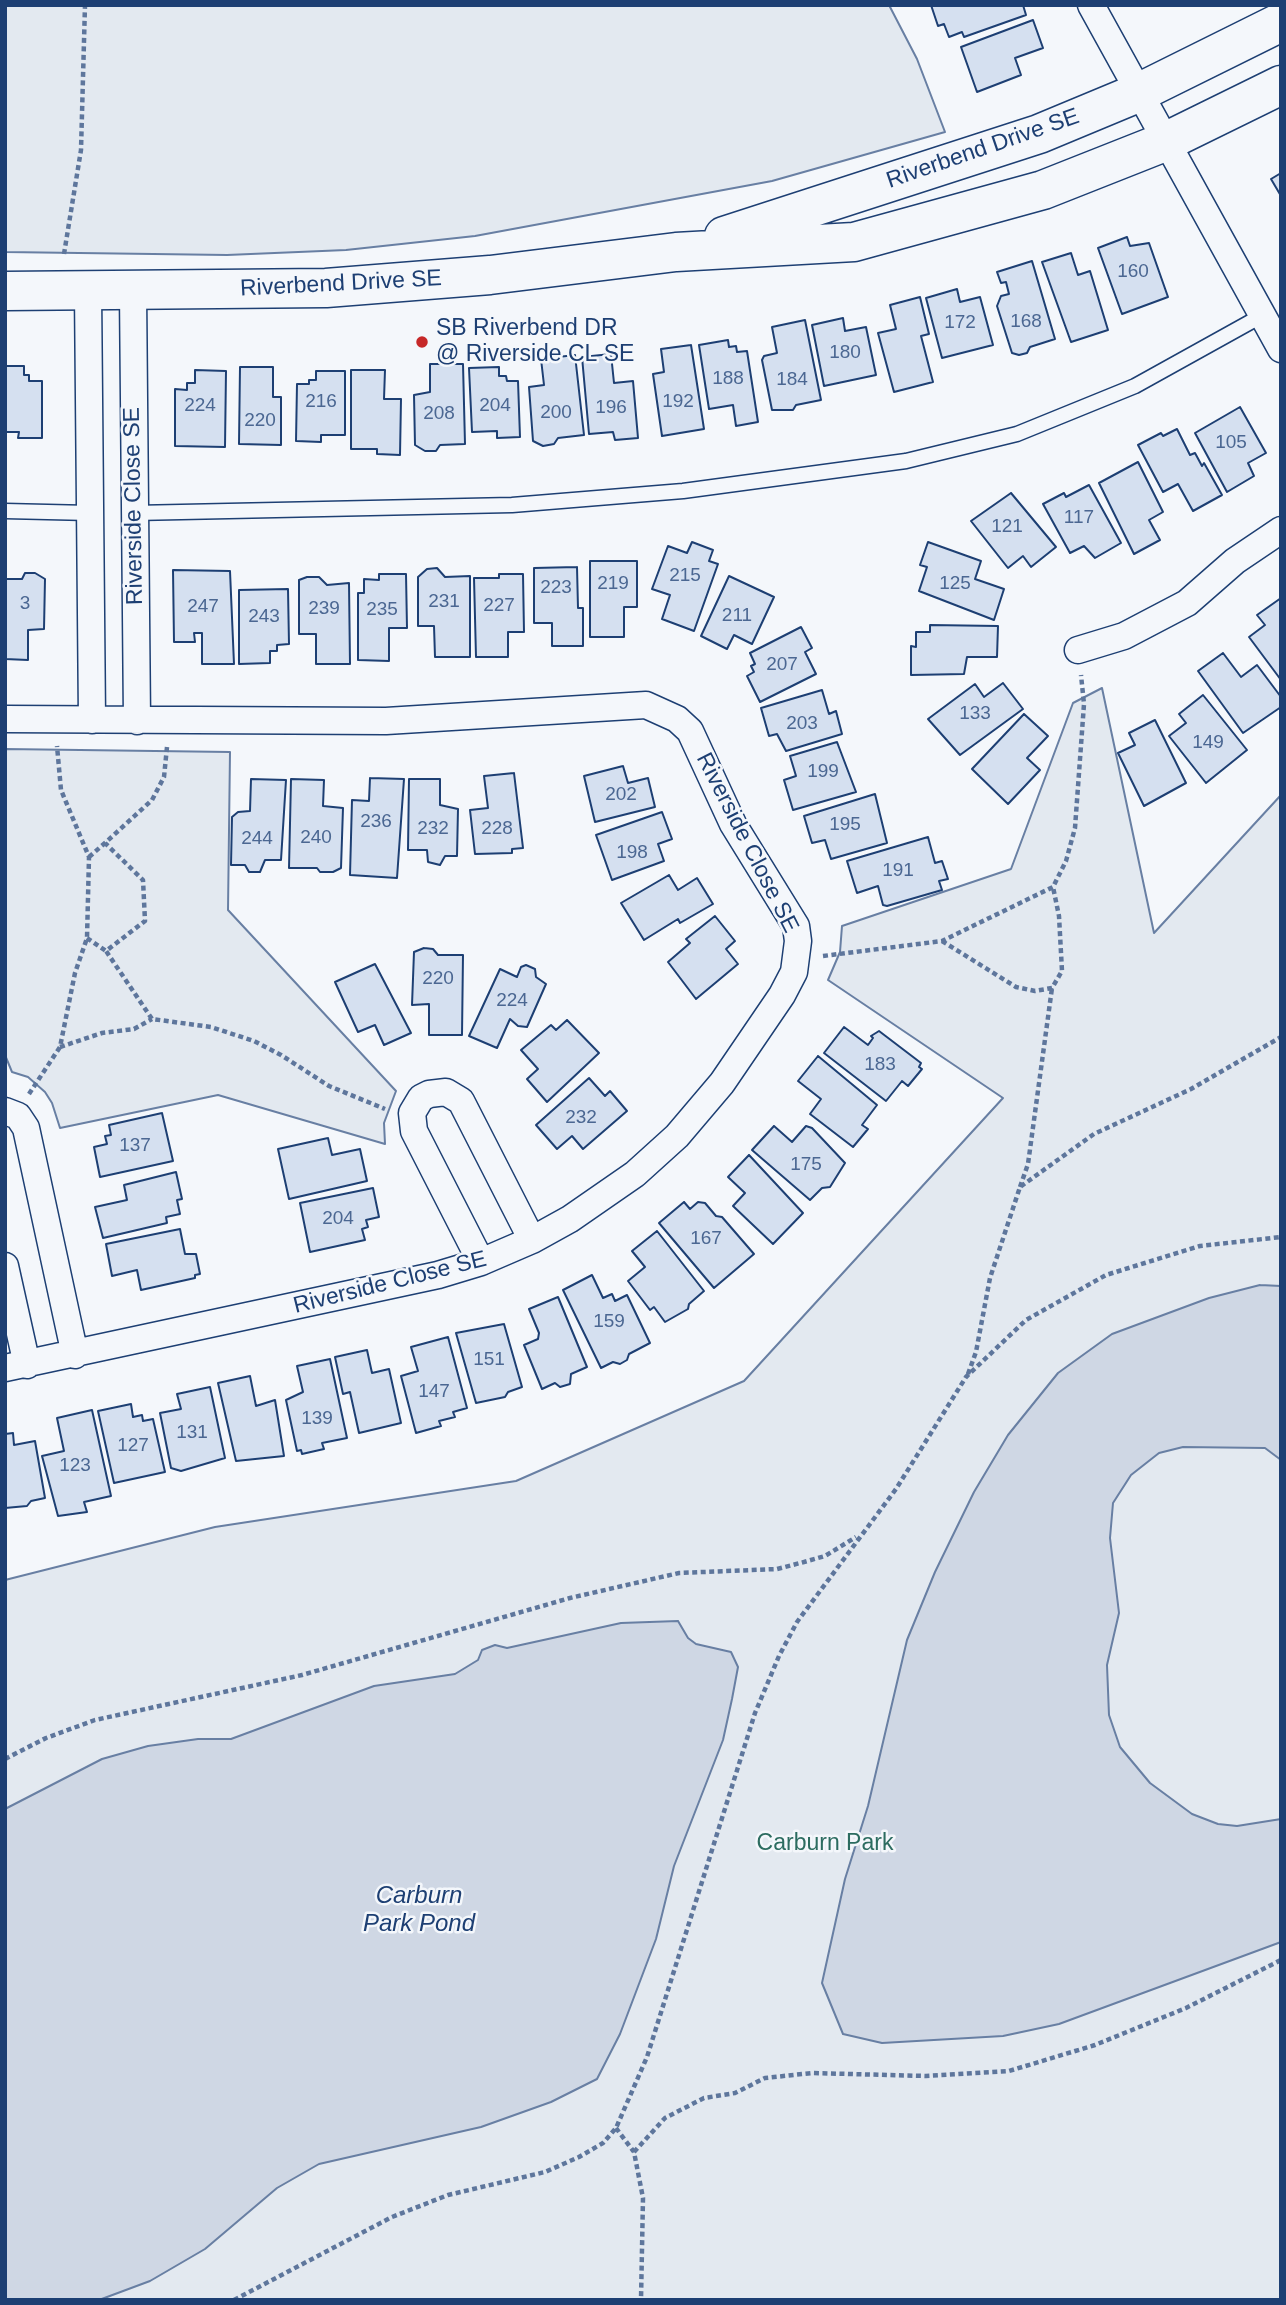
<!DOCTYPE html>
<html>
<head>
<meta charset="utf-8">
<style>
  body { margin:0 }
  #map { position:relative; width:1286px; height:2305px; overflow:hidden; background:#f4f7fb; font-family:Helvetica,sans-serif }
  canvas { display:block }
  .frame { position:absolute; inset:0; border:7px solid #1d3f73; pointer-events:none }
</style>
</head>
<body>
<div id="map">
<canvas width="1286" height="2305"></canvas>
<div class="frame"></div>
</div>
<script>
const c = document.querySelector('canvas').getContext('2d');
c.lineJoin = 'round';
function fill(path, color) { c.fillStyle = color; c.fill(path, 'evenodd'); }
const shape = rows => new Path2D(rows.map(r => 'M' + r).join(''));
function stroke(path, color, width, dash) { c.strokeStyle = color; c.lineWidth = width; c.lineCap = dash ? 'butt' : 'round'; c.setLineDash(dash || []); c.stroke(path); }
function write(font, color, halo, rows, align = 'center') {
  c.font = font + ' Helvetica,sans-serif'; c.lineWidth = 5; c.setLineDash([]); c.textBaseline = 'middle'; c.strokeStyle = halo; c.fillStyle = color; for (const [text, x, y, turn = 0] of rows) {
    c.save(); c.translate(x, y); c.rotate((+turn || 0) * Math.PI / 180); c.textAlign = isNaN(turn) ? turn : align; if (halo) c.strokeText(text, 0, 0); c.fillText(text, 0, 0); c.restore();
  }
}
const green = shape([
  [5,5,889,5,917,59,945,132,772,181,475,236,346,250,227,255,5,252,5,5],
  [1102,688,1154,933,1281,795,1281,2300,5,2300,5,1580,215,1527,516,1481,744,1381,1003,1098,828,980,840,952,842,926,1011,869,1073,703,1102,688],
  [5,749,230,752,228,910,396,1091,384,1123,385,1144,218,1095,60,1128,52,1103,45,1092,28,1077,12,1072,5,1055,5,749]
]);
fill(green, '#e3e9f0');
stroke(green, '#687fa3', 2);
const water = shape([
  [1260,1285,1281,1286,1281,1460,1265,1448,1183,1447,1159,1453,1131,1475,1113,1503,1110,1538,1119,1613,1107,1665,1109,1715,1120,1747,1150,1783,1192,1814,1218,1824,1237,1826,1281,1819,1281,1942,1059,2024,1003,2036,882,2043,843,2034,822,1983,845,1879,868,1806,907,1640,935,1572,974,1492,1008,1435,1058,1373,1112,1334,1209,1298,1260,1285],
  [678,1621,688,1638,696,1644,731,1652,738,1667,732,1699,723,1740,674,1866,656,1939,620,2034,597,2079,551,2102,481,2127,319,2164,277,2188,205,2249,150,2281,99,2300,5,2300,5,1809,102,1759,148,1746,198,1739,231,1739,374,1686,455,1674,478,1660,482,1650,495,1645,507,1648,621,1623,678,1621]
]);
fill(water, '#cfd7e4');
stroke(water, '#687fa3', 2);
const building = shape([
  [931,5,1023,5,1026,15,964,37,962,32,949,37,944,24,938,26,931,5],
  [1033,20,1043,48,1015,58,1021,75,977,92,961,47,1033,20],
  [1281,173,1281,196,1271,179,1281,173],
  [1127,237,1130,246,1149,243,1168,297,1122,314,1098,248,1127,237],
  [1071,253,1078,275,1090,271,1108,330,1071,342,1042,262,1071,253],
  [1032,261,1055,339,1030,347,1027,353,1019,355,1012,353,997,306,1001,296,1009,294,1006,282,1001,283,997,272,1032,261],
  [957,289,960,302,980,297,993,345,942,358,926,298,957,289],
  [920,297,929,334,921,336,933,382,894,392,878,333,896,329,890,305,920,297],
  [843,318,845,331,866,327,876,375,824,386,812,325,843,318],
  [805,320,821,400,796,405,793,410,772,410,762,360,764,356,777,353,772,327,805,320],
  [728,340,729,347,736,346,737,352,747,351,758,422,736,426,733,405,709,409,699,345,728,340],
  [691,345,704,429,662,436,653,374,664,372,661,349,691,345],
  [611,354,614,383,633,381,638,438,615,440,613,432,589,434,582,357,611,354],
  [575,355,584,435,558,438,554,444,543,446,533,441,529,387,544,385,541,359,575,355],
  [430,364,463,364,465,444,440,445,436,451,425,451,415,445,414,395,430,392,430,364],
  [5,366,24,366,24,375,29,375,29,381,42,381,42,438,18,438,19,432,5,432,5,366],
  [240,367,273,367,273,397,281,397,281,445,239,444,240,367],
  [499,367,499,376,506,376,507,381,518,381,520,437,497,438,497,431,472,432,469,368,499,367],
  [195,370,226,371,225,447,175,446,175,389,187,390,187,383,195,383,195,370],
  [351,370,385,370,384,399,401,399,400,455,377,454,377,449,351,449,351,370],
  [316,371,345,371,345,435,321,435,321,442,296,441,297,384,309,384,309,380,316,380,316,371],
  [1240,407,1266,453,1248,463,1254,476,1227,492,1195,433,1240,407],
  [1177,429,1190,455,1195,453,1202,466,1204,463,1222,495,1193,511,1178,484,1163,492,1138,445,1161,433,1163,436,1177,429],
  [1138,462,1163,512,1149,520,1160,540,1134,554,1099,483,1138,462],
  [1089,485,1121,543,1095,558,1084,546,1070,553,1043,504,1064,493,1066,497,1089,485],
  [1011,493,1056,547,1031,567,1023,556,1008,568,971,521,1011,493],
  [692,542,713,550,709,561,718,564,694,631,662,619,670,595,652,589,668,546,687,553,692,542],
  [928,542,981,561,975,579,1004,589,994,620,919,591,927,567,920,565,928,542],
  [590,561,637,561,637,607,624,607,624,637,590,637,590,561],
  [577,567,578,608,583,608,583,646,552,646,552,623,534,623,534,568,577,567],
  [437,568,445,577,470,576,470,657,435,657,434,626,418,626,418,577,427,569,437,568],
  [173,570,230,571,234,664,202,664,202,633,194,633,195,642,174,642,173,570],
  [25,573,35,573,45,579,44,629,28,630,28,660,5,659,5,579,22,579,25,573],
  [379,574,406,574,407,628,389,628,389,661,358,660,358,593,364,593,364,579,379,580,379,574],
  [499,574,523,574,524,632,508,632,508,657,476,657,474,578,499,578,499,574],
  [729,576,774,597,752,644,734,635,727,649,701,636,729,576],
  [307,577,319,577,327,585,349,583,350,664,316,664,316,634,299,634,299,580,307,577],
  [288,589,289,644,277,645,277,651,270,651,270,663,239,664,239,590,288,589],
  [1281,598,1281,680,1249,637,1265,625,1257,615,1281,598],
  [930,625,998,626,997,657,967,657,964,674,911,675,911,646,916,647,916,632,930,632,930,625],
  [801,627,812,648,805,652,816,674,760,702,747,676,754,672,751,666,755,664,750,653,801,627],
  [1223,653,1241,677,1257,665,1281,697,1281,707,1243,733,1198,671,1223,653],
  [1003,683,1023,709,960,755,928,719,975,684,984,697,1003,683],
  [822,690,829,714,836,711,842,734,786,751,777,734,769,736,761,708,822,690],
  [1203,695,1247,750,1206,783,1169,736,1186,723,1179,714,1203,695],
  [1024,714,1048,736,1027,758,1040,770,1008,804,972,769,1024,714],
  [1155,720,1186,783,1144,806,1118,753,1135,745,1129,733,1155,720],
  [837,742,856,792,793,810,784,780,796,776,790,756,837,742],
  [623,766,628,783,648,778,655,807,595,822,584,776,623,766],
  [514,773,523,848,512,849,512,853,475,854,470,810,488,808,484,776,514,773],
  [370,778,404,779,397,878,350,875,352,800,369,801,370,778],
  [251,779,286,780,281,860,265,860,260,872,249,872,245,865,231,865,232,817,238,812,250,811,251,779],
  [291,779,324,780,323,806,343,808,341,868,333,872,320,872,317,868,289,868,291,779],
  [409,779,440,779,440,805,458,809,457,856,445,856,440,865,428,862,427,850,408,850,409,779],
  [875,794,887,843,831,859,825,840,812,843,804,816,875,794],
  [662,812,672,839,658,844,664,861,612,880,596,835,662,812],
  [928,837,935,863,942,861,948,879,939,881,942,890,887,906,883,905,878,886,857,893,847,861,928,837],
  [669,875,678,890,697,878,713,904,680,923,678,919,644,940,621,903,669,875],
  [715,916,735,941,726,949,738,964,696,999,668,962,690,943,686,939,715,916],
  [424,948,433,949,438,955,463,955,462,1035,429,1035,429,1004,412,1005,414,952,424,948],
  [375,964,411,1033,384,1045,375,1025,358,1032,335,982,375,964],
  [526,965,535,969,536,977,546,984,527,1027,518,1026,510,1019,497,1048,469,1036,500,969,517,977,521,967,526,965],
  [567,1020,599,1053,547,1102,527,1079,538,1069,521,1050,551,1025,556,1030,567,1020],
  [844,1027,868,1045,873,1038,871,1036,879,1031,921,1063,919,1067,922,1069,908,1086,902,1081,886,1101,824,1053,844,1027],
  [818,1056,877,1105,862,1125,868,1129,853,1147,810,1114,821,1099,798,1081,818,1056],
  [589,1078,605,1096,610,1091,627,1111,583,1149,572,1136,557,1149,536,1125,589,1078],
  [162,1113,173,1161,100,1177,94,1147,107,1144,105,1136,111,1135,109,1125,162,1113],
  [774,1126,792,1142,806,1126,812,1128,845,1163,830,1187,822,1188,810,1200,752,1150,774,1126],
  [328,1138,332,1155,360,1149,367,1181,289,1199,278,1149,328,1138],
  [749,1155,803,1213,773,1244,733,1206,745,1193,728,1177,749,1155],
  [176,1172,182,1199,177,1200,180,1214,166,1217,167,1223,103,1238,95,1207,127,1200,124,1185,176,1172],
  [373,1188,379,1217,366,1220,368,1227,362,1229,365,1240,310,1252,300,1203,373,1188],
  [684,1202,690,1209,698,1202,705,1203,716,1216,722,1217,754,1254,714,1288,659,1223,684,1202],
  [180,1229,185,1254,196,1254,200,1274,195,1275,195,1278,141,1290,137,1270,112,1276,106,1244,180,1229],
  [657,1231,704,1291,689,1304,688,1309,665,1322,654,1307,650,1310,628,1281,645,1267,632,1251,657,1231],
  [592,1275,603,1298,612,1294,615,1301,627,1295,650,1343,629,1354,627,1360,620,1364,613,1362,601,1368,563,1290,592,1275],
  [558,1297,587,1367,571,1374,570,1384,560,1387,555,1383,542,1389,524,1345,538,1339,539,1333,529,1309,558,1297],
  [504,1324,522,1387,508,1392,505,1397,476,1403,456,1333,504,1324],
  [448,1337,467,1408,453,1412,455,1417,439,1421,441,1426,416,1433,401,1376,418,1371,411,1347,448,1337],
  [367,1350,372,1373,389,1369,401,1423,359,1433,350,1392,343,1394,335,1357,367,1350],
  [330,1359,347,1438,322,1443,324,1449,302,1454,301,1450,297,1451,286,1400,303,1392,297,1366,330,1359],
  [250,1376,256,1406,275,1400,284,1456,236,1461,218,1383,250,1376],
  [210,1387,225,1458,181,1471,171,1468,160,1413,181,1409,177,1394,210,1387],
  [131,1404,133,1417,142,1415,143,1421,153,1419,165,1472,114,1483,98,1411,131,1404],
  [92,1410,111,1496,84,1502,87,1512,58,1516,42,1456,64,1451,57,1418,92,1410],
  [13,1433,14,1445,35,1441,45,1498,31,1501,27,1506,5,1508,5,1434,13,1433]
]);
fill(building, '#d5e0f0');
stroke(building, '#1d3f73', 2);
const lane = shape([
  [5,511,90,513],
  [134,513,512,505,683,491,906,461,1017,434,1135,386,1263,315]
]);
const street = shape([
  [1091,5,1281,349],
  [88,291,92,720],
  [133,292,137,721],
  [1078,650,1124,636,1187,603,1235,561,1281,530],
  [5,719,386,721,646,705,677,719,690,731,733,824,796,926,798,941,794,972,782,995,722,1083,677,1136,635,1174,570,1219,532,1240,481,1262,438,1275,5,1368],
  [5,1111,18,1116,26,1128,75,1355],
  [481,1262,414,1131,412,1113,421,1098,429,1094,446,1092,461,1101,532,1240],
  [5,1266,27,1365]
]);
const secondary = shape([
  [724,236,1039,134,1140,92,1281,22],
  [5,291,326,288,490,275,676,252,854,242,1043,190,1167,141,1281,85]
]);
stroke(lane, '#1d3f73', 17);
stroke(street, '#1d3f73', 29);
stroke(secondary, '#1d3f73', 41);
stroke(shape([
  [64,254,81,150,85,5],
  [167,747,164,777,152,800,105,843,143,880,145,921,106,951,152,1019,211,1027,254,1041,281,1055,329,1086,385,1109],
  [89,857,105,843],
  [87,938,106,951],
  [942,941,1016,987,1035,991,1052,988,1062,971,1059,916,1053,887],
  [823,956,942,941,1053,887,1066,861,1075,828,1084,704,1081,675],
  [60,1047,102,1033,134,1029,152,1019],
  [29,1094,60,1047,75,973,87,938,89,857,61,790,57,746],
  [1020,1187,1028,1164,1052,988],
  [968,1374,976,1352,990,1278,1020,1187,1094,1134,1191,1089,1281,1037],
  [5,1759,46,1738,95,1720,302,1675,570,1598,679,1573,777,1569,804,1562,825,1556,856,1537],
  [616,2128,634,2152,643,2198,641,2300],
  [634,2152,665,2118,704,2098,735,2093,765,2078,812,2073,926,2076,1009,2071,1095,2045,1186,2008,1281,1960],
  [234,2300,392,2217,448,2195,545,2172,579,2157,603,2143,616,2128,647,2057,755,1713,779,1656,797,1622,896,1489,966,1377,1026,1320,1106,1275,1200,1246,1281,1237]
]), '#5e769c', 4.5, [5, 3.5]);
stroke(lane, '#f4f7fb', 14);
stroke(street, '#f4f7fb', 26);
stroke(secondary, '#f4f7fb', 38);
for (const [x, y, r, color] of [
  [422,342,7,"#c62828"]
]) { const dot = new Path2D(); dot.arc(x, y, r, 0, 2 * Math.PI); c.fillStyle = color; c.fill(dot); stroke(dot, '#f4f7fb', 2.5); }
write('19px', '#4b6792', null, [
  ["160",1133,272],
  ["168",1026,322],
  ["172",960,323],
  ["180",845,353],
  ["188",728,379],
  ["184",792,380],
  ["216",321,402],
  ["192",678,402],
  ["224",200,406],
  ["204",495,406],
  ["196",611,408],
  ["200",556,413],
  ["208",439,414],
  ["220",260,421],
  ["105",1231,443],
  ["117",1079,518],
  ["121",1007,527],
  ["215",685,576],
  ["219",613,584],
  ["125",955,584],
  ["223",556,588],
  ["231",444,602],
  ["3",25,604],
  ["227",499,606],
  ["247",203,607],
  ["239",324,609],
  ["235",382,610],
  ["211",737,616],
  ["243",264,617],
  ["207",782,665],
  ["133",975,714],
  ["203",802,724],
  ["149",1208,743],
  ["199",823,772],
  ["202",621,795],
  ["236",376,822],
  ["195",845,825],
  ["232",433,829],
  ["228",497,829],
  ["240",316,838],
  ["244",257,839],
  ["198",632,853],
  ["191",898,871],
  ["220",438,979],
  ["224",512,1001],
  ["183",880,1065],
  ["232",581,1118],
  ["137",135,1146],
  ["175",806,1165],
  ["204",338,1219],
  ["167",706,1239],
  ["159",609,1322],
  ["151",489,1360],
  ["147",434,1392],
  ["139",317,1419],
  ["131",192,1433],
  ["127",133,1446],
  ["123",75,1466]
]);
write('23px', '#1d3f73', '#f4f7fb', [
  ["Riverbend Drive SE",983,149,-19],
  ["Riverbend Drive SE",341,284,-3],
  ["Riverside Close SE",134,506,-91],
  ["Riverside Close SE",747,843,63],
  ["Riverside Close SE",390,1283,-14]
]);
write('23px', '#1d3f73', '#f4f7fb', [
  ["SB Riverbend DR",436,329],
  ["@ Riverside CL SE",436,355]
], 'left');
write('23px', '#2c6c60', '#f4f7fb', [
  ["Carburn Park",825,1844]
]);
write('italic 24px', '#1d3f73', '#f4f7fb', [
  ["Carburn",419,1896],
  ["Park Pond",419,1924]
]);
</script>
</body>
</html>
